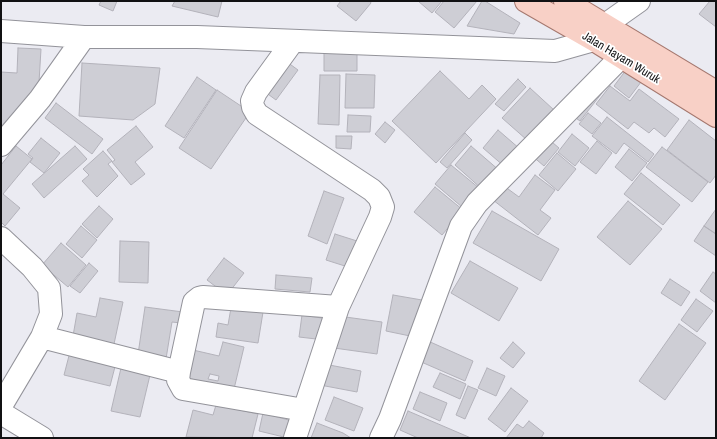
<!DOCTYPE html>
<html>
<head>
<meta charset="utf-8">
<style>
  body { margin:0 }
  #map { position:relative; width:717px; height:439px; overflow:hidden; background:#ebebf2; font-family:"Archivo Narrow",sans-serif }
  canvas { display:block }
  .frame { position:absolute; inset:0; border:2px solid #111113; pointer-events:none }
</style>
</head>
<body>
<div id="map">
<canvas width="717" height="439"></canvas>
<div class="frame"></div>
</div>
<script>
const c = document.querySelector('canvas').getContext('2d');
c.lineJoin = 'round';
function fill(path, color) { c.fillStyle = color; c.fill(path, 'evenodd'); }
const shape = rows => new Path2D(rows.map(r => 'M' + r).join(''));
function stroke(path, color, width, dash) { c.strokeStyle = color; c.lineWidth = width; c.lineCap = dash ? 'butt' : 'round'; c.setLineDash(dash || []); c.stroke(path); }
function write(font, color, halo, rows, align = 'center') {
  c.font = font + ' "Archivo Narrow",sans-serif'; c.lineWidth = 3.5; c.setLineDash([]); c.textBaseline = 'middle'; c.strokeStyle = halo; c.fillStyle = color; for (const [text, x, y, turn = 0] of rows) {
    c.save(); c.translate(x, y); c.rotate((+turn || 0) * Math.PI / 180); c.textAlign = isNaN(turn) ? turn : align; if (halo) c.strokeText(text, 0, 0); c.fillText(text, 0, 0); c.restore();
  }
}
const building = shape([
  [101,1,117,1,113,11,99,5,101,1],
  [175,1,222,1,218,17,172,6,175,1],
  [341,1,370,1,371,3,356,21,337,6,341,1],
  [418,1,442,1,432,13,418,1],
  [444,1,477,1,454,28,435,12,444,1],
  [482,1,485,1,520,23,514,34,467,26,482,1],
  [710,1,716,1,716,27,699,14,710,1],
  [18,48,41,49,38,99,1,130,1,72,17,73,18,48],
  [324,52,357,52,357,71,324,71,324,52],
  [283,59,298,70,276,100,261,89,283,59],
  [82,63,160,68,155,104,133,120,79,116,82,63],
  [629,66,644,78,629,98,614,86,629,66],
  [440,71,469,99,482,85,496,99,436,163,392,121,440,71],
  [346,74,375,75,374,108,345,108,346,74],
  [320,75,340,75,339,125,318,124,320,75],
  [197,77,216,90,184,138,165,126,197,77],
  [518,79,526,87,504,111,495,104,518,79],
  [610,86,630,101,639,89,679,119,665,137,654,128,649,133,634,122,628,129,596,104,610,86],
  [530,88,554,110,527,140,502,118,530,88],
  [596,88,602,93,580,121,573,116,596,88],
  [217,90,250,112,211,169,179,148,217,90],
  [56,103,103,139,92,154,45,118,56,103],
  [588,113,601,123,592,134,579,124,588,113],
  [348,115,371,116,370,132,347,132,348,115],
  [607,117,654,154,648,162,624,143,616,154,592,136,607,117],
  [689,120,716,141,716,175,710,183,667,150,689,120],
  [385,122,395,130,385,143,375,134,385,122],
  [136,126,153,147,135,162,145,174,131,185,112,162,115,160,107,150,136,126],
  [498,130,520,149,505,167,483,148,498,130],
  [465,133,472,140,447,168,440,162,465,133],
  [572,134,589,148,575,166,558,152,572,134],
  [336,136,352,136,351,149,336,148,336,136],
  [546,137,559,148,544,166,531,155,546,137],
  [41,138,60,153,44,173,30,162,33,158,28,154,41,138],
  [597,141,612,153,596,174,580,162,597,141],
  [16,146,32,159,3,194,20,208,5,226,1,222,1,165,16,146],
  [75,146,87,159,44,198,32,184,75,146],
  [471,146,500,171,483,190,455,165,471,146],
  [662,147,708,182,692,202,646,167,662,147],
  [629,149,647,163,632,181,615,167,629,149],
  [103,151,112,161,108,164,118,176,97,197,82,181,89,175,83,169,103,151],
  [557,153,576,169,558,191,539,175,557,153],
  [451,165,479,188,462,207,435,184,451,165],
  [641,173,680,205,663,225,624,194,641,173],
  [535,175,555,190,540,210,551,218,538,235,493,200,504,186,519,197,535,175],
  [435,187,463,210,442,235,414,212,435,187],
  [324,191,344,198,327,244,308,236,324,191],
  [628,201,662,229,630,265,597,237,628,201],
  [99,206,113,219,97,238,82,224,99,206],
  [716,209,716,234,704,226,716,209],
  [492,211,559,249,541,281,473,243,492,211],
  [81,226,97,240,82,258,66,244,81,226],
  [704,226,716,234,716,256,694,241,704,226],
  [335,234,357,241,348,267,326,260,335,234],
  [120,241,149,242,148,283,119,282,120,241],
  [61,243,86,265,68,287,42,265,61,243],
  [224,258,244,273,227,295,207,280,224,258],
  [470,261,518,288,499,321,451,293,470,261],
  [89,263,98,271,80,293,70,286,89,263],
  [713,272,716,274,716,303,700,291,713,272],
  [276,275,312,278,310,292,275,289,276,275],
  [670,279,690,292,681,306,661,293,670,279],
  [393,295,422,300,415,337,386,331,393,295],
  [100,298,123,302,114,344,73,336,77,313,96,317,100,298],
  [696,299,713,311,697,332,681,320,696,299],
  [232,302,264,306,258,343,216,337,218,323,228,325,232,302],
  [145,307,183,312,181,323,172,322,165,365,137,361,145,307],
  [302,315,328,319,325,340,299,337,302,315],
  [338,316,382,322,377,354,334,348,338,316],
  [679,324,706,343,665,400,639,381,679,324],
  [428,341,473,361,465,381,419,361,428,341],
  [223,342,244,347,234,389,187,378,193,350,219,356,223,342],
  [210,374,219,376,218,381,208,379,210,374],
  [513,342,525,353,513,368,500,358,513,342],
  [71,348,117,359,110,386,64,375,71,348],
  [324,364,361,371,357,392,320,385,324,364],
  [121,368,150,375,140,417,111,411,121,368],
  [487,368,505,376,496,396,478,388,487,368],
  [440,373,466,384,460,399,433,387,440,373],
  [468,386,478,390,465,419,456,415,468,386],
  [511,388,528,401,505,432,488,419,511,388],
  [420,392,447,403,440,421,413,409,420,392],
  [334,397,363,408,354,431,325,420,334,397],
  [216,405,258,414,252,438,186,437,193,410,213,415,216,405],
  [408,411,471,438,418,438,400,430,408,411],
  [263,413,292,421,288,438,259,431,263,413],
  [529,421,544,433,541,438,506,438,517,424,523,428,529,421],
  [317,423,343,433,351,438,311,438,317,423]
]);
fill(building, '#ceced5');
stroke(building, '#b3b2ba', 1);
const minor = shape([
  [1,31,84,37,197,37,555,51,594,40,605,25,639,1],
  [293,41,256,92,252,101,253,107,257,114,372,190,379,197,383,207,380,217,338,307,295,438],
  [1,145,40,99,84,37],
  [1,238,32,267,49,288,51,314,42,337,1,406],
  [42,337,179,372,178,380,183,389,304,410],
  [179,372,194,302,199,298,203,297,338,307],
  [1,413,42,438],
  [381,438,390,419,461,226,477,203,621,57,632,42]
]);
const major = shape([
  [526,1,594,40,716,116],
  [565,1,716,92]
]);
stroke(minor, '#93939a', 24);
stroke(major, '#a5786f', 24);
stroke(minor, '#fff', 22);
stroke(major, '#f8d0c6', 22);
write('12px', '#111113', '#fff', [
  ["Jalan Hayam Wuruk",621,58,31]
]);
</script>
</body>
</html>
